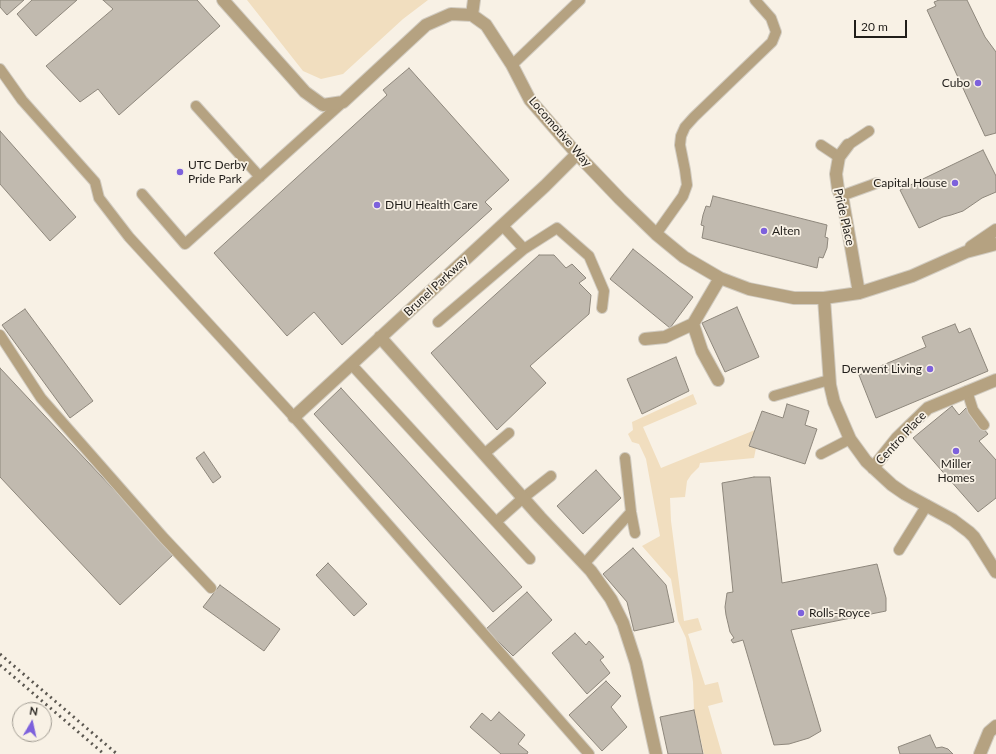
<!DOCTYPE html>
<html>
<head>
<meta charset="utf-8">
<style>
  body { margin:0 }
  #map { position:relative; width:996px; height:754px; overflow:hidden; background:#f8f1e5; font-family:Lato,sans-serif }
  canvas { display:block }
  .north { position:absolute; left:12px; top:702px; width:40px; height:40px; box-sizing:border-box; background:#f8f1e5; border:1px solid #a29d94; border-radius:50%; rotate:9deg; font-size:11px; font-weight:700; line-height:16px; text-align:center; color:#211e1a }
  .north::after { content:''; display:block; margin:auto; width:14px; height:18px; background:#7d61dc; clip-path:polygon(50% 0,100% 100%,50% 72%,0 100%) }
  .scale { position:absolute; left:854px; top:20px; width:53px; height:18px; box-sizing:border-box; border:2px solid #211e1a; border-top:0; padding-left:5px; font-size:12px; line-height:14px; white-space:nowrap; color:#211e1a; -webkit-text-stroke:3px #f8f1e5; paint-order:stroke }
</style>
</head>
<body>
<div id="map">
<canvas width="996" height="754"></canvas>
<div class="north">N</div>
<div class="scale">20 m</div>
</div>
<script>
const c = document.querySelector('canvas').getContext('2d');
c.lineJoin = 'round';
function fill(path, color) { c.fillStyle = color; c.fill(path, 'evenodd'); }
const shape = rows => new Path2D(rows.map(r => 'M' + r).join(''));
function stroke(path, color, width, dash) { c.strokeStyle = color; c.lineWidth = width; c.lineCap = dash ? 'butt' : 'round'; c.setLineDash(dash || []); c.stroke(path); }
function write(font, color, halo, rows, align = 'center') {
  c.font = font + ' Lato,sans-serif'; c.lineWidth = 3.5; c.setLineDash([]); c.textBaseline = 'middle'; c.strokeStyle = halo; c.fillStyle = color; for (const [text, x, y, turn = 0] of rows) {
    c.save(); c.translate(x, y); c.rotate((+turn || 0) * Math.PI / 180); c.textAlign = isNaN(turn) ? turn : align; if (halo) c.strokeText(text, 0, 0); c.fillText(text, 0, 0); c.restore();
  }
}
fill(shape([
  [247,0,428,0,403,19,343,74,321,79,303,71],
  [693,394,697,404,643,427,661,468,755,430,749,446,756,448,754,458,700,463,699,467,691,475,687,481,685,497,670,498,671,521,684,621,698,618,702,630,688,634,705,685,718,682,723,702,708,706,722,754,704,754,694,710,693,682,686,638,678,621,671,579,642,546,660,536,646,459,639,444,632,442,628,434,633,430,632,422]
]), '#f1debf');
const building = shape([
  [0,0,24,0,7,15,0,7,0,0],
  [32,0,77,0,36,36,17,14,32,0],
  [103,0,197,0,220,26,119,115,98,89,80,102,46,66,113,9,103,0],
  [939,0,967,0,985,37,996,52,996,133,985,136,927,10,936,6,934,2,939,0],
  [409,68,509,180,485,202,492,209,342,345,314,312,287,336,214,253,387,95,383,90,409,68],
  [0,131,76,217,50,241,0,184,0,131],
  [983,150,996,176,996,192,982,198,963,211,951,215,943,217,919,228,900,190,983,150],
  [713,196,827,225,825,237,828,238,827,248,823,258,819,257,817,268,702,238,704,226,701,225,703,215,706,206,710,207,713,196],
  [633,249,693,297,670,328,610,279,633,249],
  [539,255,554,255,566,268,572,264,586,278,579,283,591,295,589,314,530,366,546,383,497,430,431,353,539,255],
  [737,307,759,357,725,372,702,323,737,307],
  [25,309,93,401,70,418,2,325,25,309],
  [955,324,959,333,970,328,988,371,876,418,859,375,926,347,922,337,955,324],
  [676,357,689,391,642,414,627,379,676,357],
  [0,368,174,554,120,605,0,477,0,368],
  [341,388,522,587,493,612,314,414,341,388],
  [787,404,809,411,805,425,817,429,805,464,749,446,762,411,783,418,787,404],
  [952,406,959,415,966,408,988,434,979,441,996,460,996,498,978,512,913,438,952,406],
  [204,452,221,477,213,483,196,458,204,452],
  [596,470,621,498,583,534,557,506,596,470],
  [754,477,770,477,782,583,877,564,886,598,886,611,791,630,821,731,809,738,789,744,774,745,743,640,733,643,731,640,734,638,730,632,726,615,725,607,727,593,733,592,722,483,754,477],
  [633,548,666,585,674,622,634,631,627,602,603,574,633,548],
  [328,563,367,604,354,616,316,575,328,563],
  [220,585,280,629,264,651,203,607,220,585],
  [527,592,552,620,513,656,486,629,527,592],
  [575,633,586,645,589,641,604,657,600,660,610,673,587,694,552,653,575,633],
  [606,681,621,696,611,707,627,727,602,751,569,715,606,681],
  [694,710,703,754,668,754,660,717,694,710],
  [499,712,525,735,518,744,528,752,527,754,501,754,470,727,482,713,491,721,499,712],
  [930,735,936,748,942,747,948,749,953,754,900,754,898,747,930,735]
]);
fill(building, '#c1baaf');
stroke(building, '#8e877c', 1);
const lane = shape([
  [512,65,580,0],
  [0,69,22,100,95,182,99,198,129,237,294,417,589,754],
  [196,106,260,177],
  [821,145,839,157],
  [848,145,869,131],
  [142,194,185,244,343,102],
  [841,196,877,183],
  [502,225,524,249],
  [656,234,683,196,687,185,685,170,680,145,681,136,685,127,694,117,772,42,776,32,771,18,755,0],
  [438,322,524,249,557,228,589,256,604,291,602,308],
  [0,335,41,398,163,537,211,588],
  [351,364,530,559],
  [967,391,973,410,984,425],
  [774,396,829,380],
  [484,454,509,433],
  [821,454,850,439],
  [625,458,631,512,635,533],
  [496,522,523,498,551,476],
  [899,550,927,505],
  [584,564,631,512]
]);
const street = shape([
  [223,0,305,92,323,105,343,102,426,25,451,14,472,15,486,25,512,65,530,100,577,154,620,199,656,234,684,257,720,278,749,289,794,298,824,298,859,293,912,276,966,252,996,244],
  [472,15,474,0],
  [848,145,839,157,836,174,838,189,843,201,859,293],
  [971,247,996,230],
  [824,298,830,385,834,402,850,439,866,461,892,485,905,494,953,520,969,532,974,537,996,572],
  [693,324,702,351,718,380],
  [380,337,540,517,591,571,611,599,623,623,636,663,656,754],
  [645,339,665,337,693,324,720,278],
  [294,417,545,186,577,154],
  [873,468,897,438,928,408,996,380],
  [980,754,989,732,996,726]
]);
stroke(lane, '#d1cbc0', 12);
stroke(street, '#d1cbc0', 14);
stroke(lane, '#b5a281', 10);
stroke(street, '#b5a281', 12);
stroke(shape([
  [0,654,117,754],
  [0,665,104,754]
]), '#5c5851', 3, [2, 4]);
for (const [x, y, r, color] of [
  [978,83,4,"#7d61dc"],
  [180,172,4,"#7d61dc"],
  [955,183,4,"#7d61dc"],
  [377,205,4,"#7d61dc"],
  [764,231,4,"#7d61dc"],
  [930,369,4,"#7d61dc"],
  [956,451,4,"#7d61dc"],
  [801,613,4,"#7d61dc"]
]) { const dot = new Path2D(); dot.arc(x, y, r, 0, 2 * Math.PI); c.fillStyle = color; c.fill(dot); stroke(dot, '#f8f1e5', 1.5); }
write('12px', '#211e1a', '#f8f1e5', [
  ["Cubo",970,83,"right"],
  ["UTC Derby",188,165],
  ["Pride Park",188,179],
  ["Capital House",947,183,"right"],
  ["DHU Health Care",385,205],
  ["Alten",772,231],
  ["Derwent Living",922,369,"right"],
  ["Miller",956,464,"center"],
  ["Homes",956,478,"center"],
  ["Rolls-Royce",809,613]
], 'left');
write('12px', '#211e1a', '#f8f1e5', [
  ["Locomotive Way",560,132,49],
  ["Pride Place",844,217,77],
  ["Brunel Parkway",436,286,-43],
  ["Centro Place",901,438,-47]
]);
</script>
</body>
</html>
